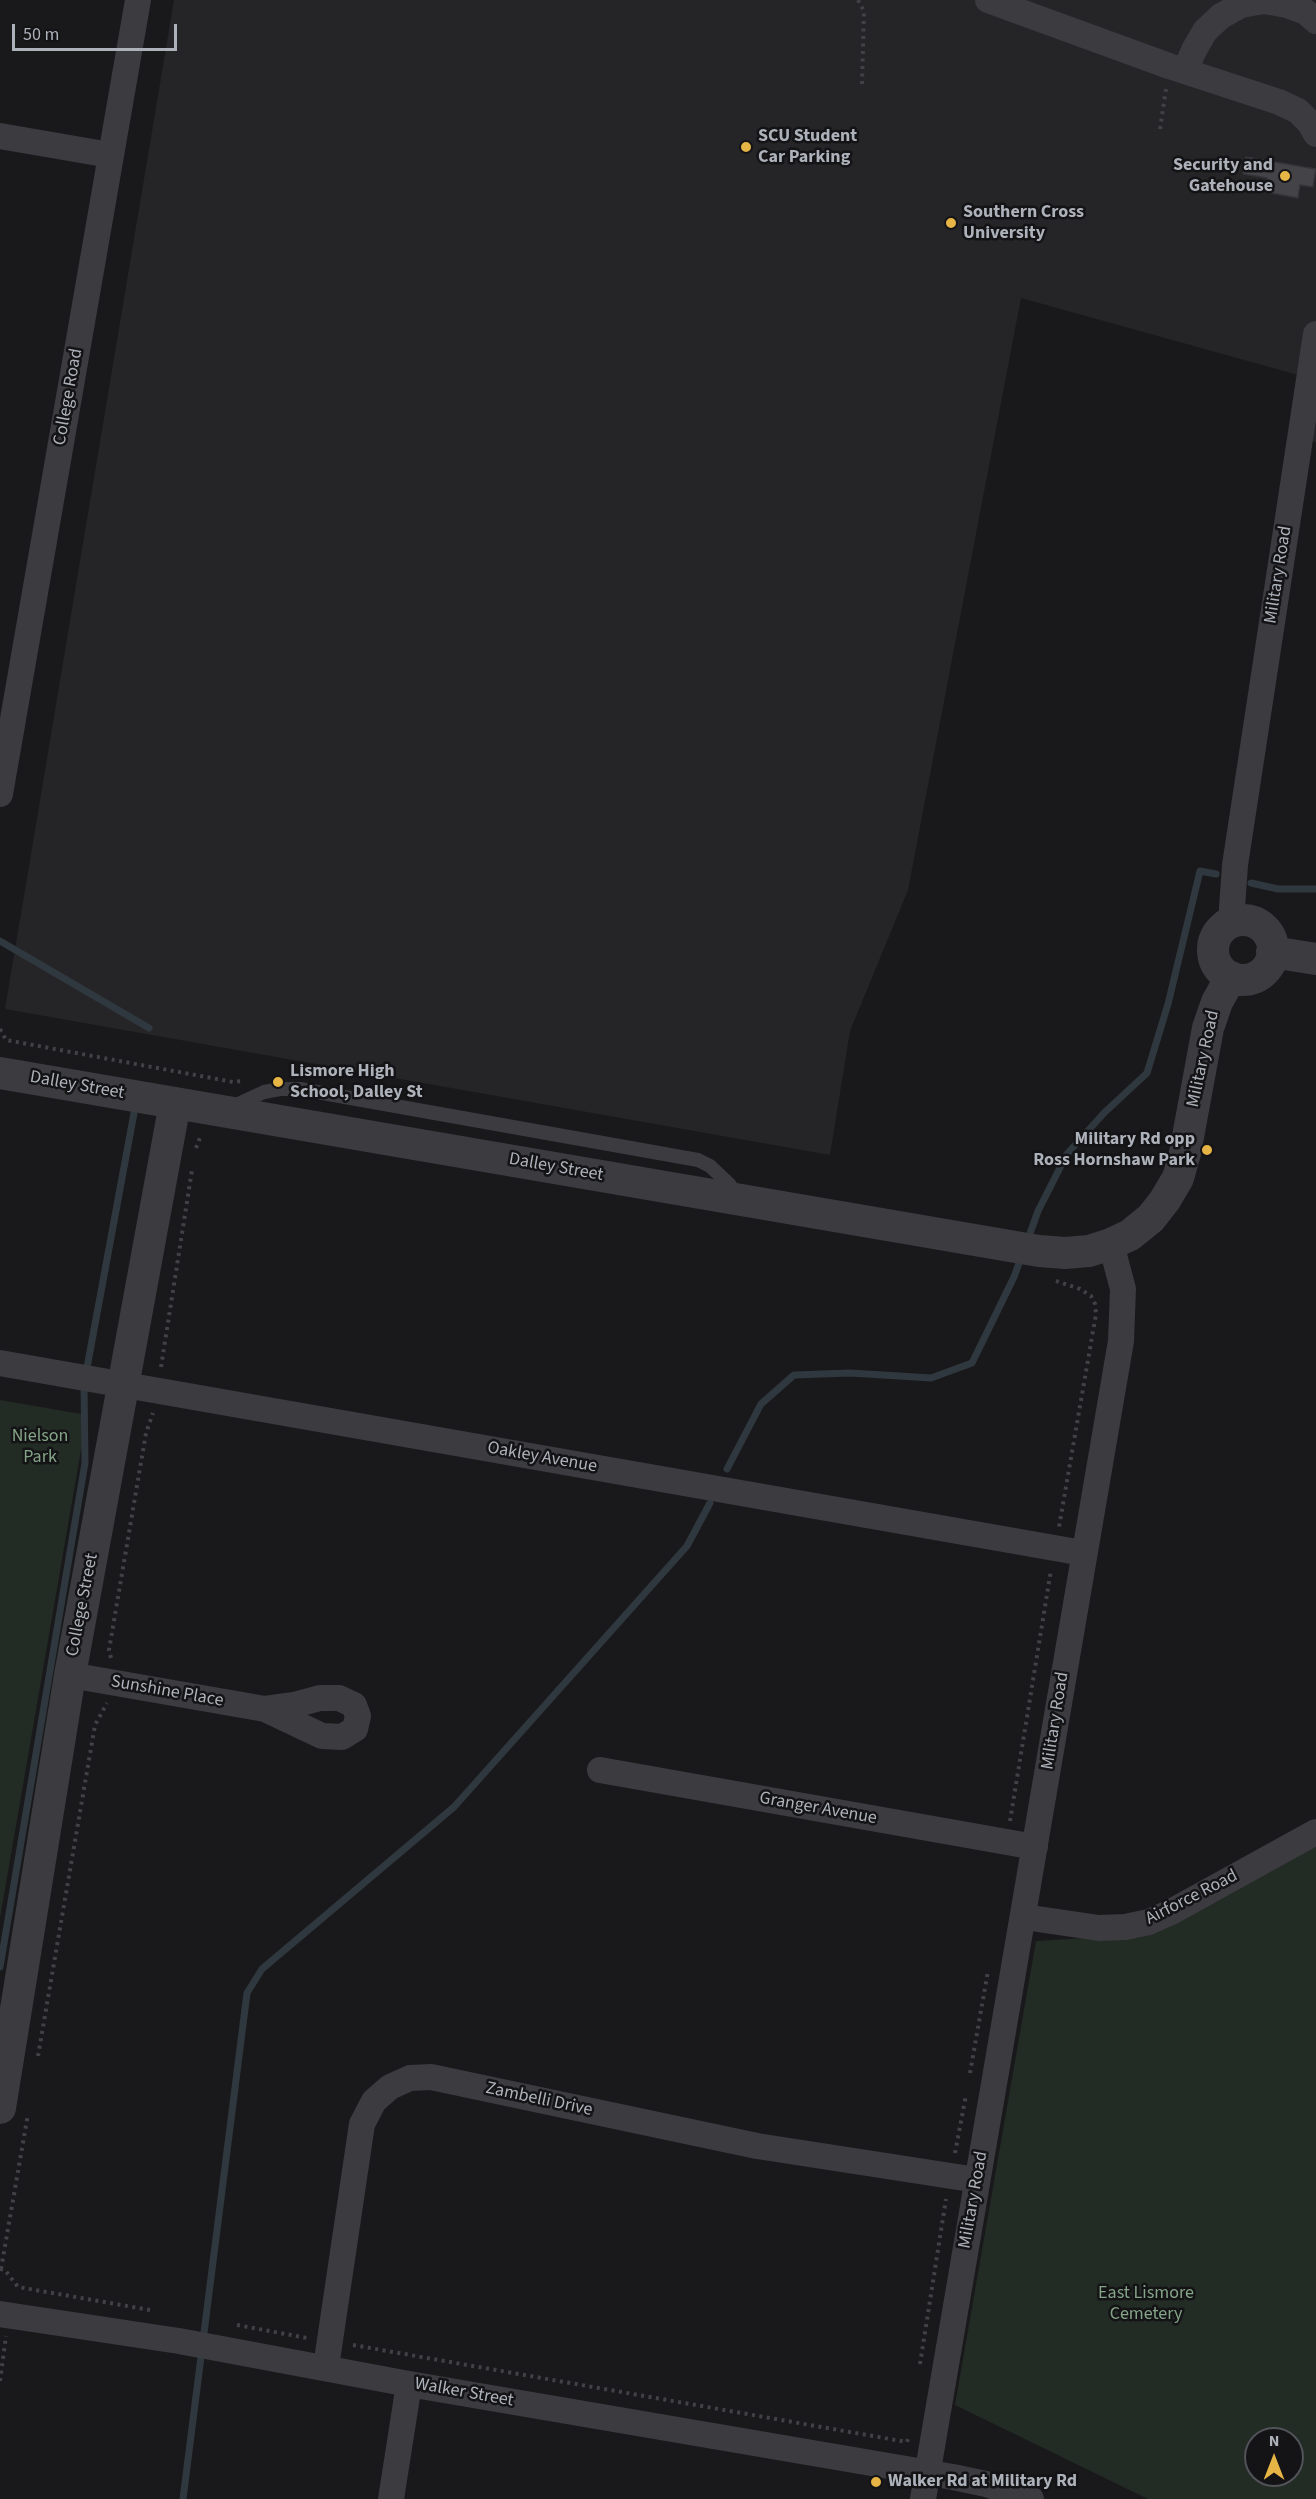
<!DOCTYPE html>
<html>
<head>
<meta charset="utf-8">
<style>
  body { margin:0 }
  #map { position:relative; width:1316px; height:2499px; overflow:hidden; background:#19191b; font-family:"Source Sans 3",sans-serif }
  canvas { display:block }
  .north { position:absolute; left:1244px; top:2427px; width:60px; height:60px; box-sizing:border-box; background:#141416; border:2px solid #515358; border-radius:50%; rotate:0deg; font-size:16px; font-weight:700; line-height:24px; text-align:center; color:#adb1ba }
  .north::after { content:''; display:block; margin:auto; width:21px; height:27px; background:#e7b446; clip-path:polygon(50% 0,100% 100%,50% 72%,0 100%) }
  .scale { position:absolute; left:12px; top:24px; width:165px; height:27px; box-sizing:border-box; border:3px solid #adb1ba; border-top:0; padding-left:8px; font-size:18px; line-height:21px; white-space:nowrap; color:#adb1ba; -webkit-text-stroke:4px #141416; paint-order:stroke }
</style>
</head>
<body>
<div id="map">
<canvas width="1316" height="2499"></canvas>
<div class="north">N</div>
<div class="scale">50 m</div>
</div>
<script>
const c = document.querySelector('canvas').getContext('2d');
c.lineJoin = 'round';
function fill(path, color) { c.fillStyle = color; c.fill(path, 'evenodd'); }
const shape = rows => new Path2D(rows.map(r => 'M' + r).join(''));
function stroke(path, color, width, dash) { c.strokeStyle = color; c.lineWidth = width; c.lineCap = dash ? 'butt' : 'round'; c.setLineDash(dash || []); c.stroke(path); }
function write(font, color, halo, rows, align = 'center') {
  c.font = font + ' "Source Sans 3",sans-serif'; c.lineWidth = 5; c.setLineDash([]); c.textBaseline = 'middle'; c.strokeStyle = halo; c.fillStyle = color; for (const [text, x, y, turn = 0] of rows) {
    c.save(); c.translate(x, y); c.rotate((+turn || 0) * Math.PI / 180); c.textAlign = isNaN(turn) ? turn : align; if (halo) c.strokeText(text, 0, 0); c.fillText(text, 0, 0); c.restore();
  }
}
fill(shape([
  [174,0,1316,0,1316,442,1300,440,1309,378,1021,298,908,890,850,1031,830,1155,5,1009]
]), '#252528');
fill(shape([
  [0,1400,87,1415,0,1918],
  [1316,1844,1316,2499,1148,2499,955,2405,1036,1941,1086,1938],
  [1256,2439,1292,2439,1292,2475,1256,2475]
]), '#232b25');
stroke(shape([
  [1251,883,1278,889,1316,889],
  [0,941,149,1028],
  [1027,1242,1038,1211,1067,1154,1104,1113,1147,1073,1168,1004,1200,871,1216,874],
  [86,1373,134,1113],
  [727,1469,761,1404,794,1375,850,1373,931,1378,972,1363,1014,1277,1022,1255],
  [0,1967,85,1463,84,1384],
  [183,2499,247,1993,262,1969,454,1807,687,1546,710,1503]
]), '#30383f', 7);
const building = shape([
  [1246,157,1316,169,1313,187,1300,185,1298,198,1265,192,1267,178,1243,174,1246,157]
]);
fill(building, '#444448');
stroke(building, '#343337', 1.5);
stroke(shape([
  [858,0,864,11,862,84],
  [1160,129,1166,89],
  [0,1029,6,1040,233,1082,243,1081],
  [196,1148,201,1135],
  [1056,1281,1080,1289,1091,1296,1095,1304,1096,1314,1059,1527],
  [161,1367,192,1170],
  [111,1658,109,1650,146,1433,153,1413],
  [1010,1821,1051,1570],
  [38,2056,95,1725,107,1703],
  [970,2073,988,1971],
  [955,2153,966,2095],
  [0,2269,5,2270,18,2287,150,2310],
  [1,2269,28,2114],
  [237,2325,307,2338],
  [353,2345,907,2442,908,2439],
  [920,2364,946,2199],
  [0,2381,6,2336]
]), '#414247', 4, [3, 4.5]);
stroke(shape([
  [234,1106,264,1092,280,1089,300,1089,698,1160,710,1166,729,1184,737,1196]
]), '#3b3b40', 14);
stroke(shape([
  [988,0,1169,66,1279,102,1298,111,1309,122,1316,134],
  [1185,71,1194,50,1205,31,1221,16,1241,5,1264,1,1287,5,1306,12,1316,21],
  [0,136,110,155],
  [0,794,138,0],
  [1231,922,1235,865,1316,334],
  [0,1363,1083,1553],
  [70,1675,265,1709,322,1736,342,1737,355,1729,358,1716,354,1705,339,1698,320,1698,294,1705,265,1709],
  [600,1770,1035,1847],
  [1024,1917,1099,1928,1125,1927,1149,1922,1171,1912,1316,1832],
  [0,2314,179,2341,409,2384,953,2477,986,2484,1031,2499],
  [326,2367,362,2124,374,2101,390,2087,410,2078,431,2077,757,2146,977,2180],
  [391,2499,409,2384],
  [923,2499,1121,1341,1123,1289,1111,1244]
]), '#3b3b40', 26);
stroke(shape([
  '1213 950a30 30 0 1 1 60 0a30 30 0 1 1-60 0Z',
  [1272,952,1316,959],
  [0,1073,1039,1251,1065,1253,1089,1251,1111,1244,1130,1235,1151,1218,1165,1200,1178,1178,1185,1153,1208,1028,1217,1002,1231,977],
  [0,2108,70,1675,175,1103]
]), '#3b3b40', 32);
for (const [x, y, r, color] of [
  [746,147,6,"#e7b446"],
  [1285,176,6,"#e7b446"],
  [951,223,6,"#e7b446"],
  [278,1082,6,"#e7b446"],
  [1207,1150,6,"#e7b446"],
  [876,2482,6,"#e7b446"]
]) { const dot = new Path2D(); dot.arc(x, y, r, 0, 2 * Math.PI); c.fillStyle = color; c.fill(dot); stroke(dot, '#141416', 2); }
write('bold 18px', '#adb1ba', '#141416', [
  ["SCU Student",758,137],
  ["Car Parking",758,158],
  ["Security and",1273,166,"right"],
  ["Gatehouse",1273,187,"right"],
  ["Southern Cross",963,213],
  ["University",963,234],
  ["Lismore High",290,1072],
  ["School, Dalley St",290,1093],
  ["Military Rd opp",1195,1140,"right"],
  ["Ross Hornshaw Park",1195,1161,"right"],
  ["Walker Rd at Military Rd",888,2482]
], 'left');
write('18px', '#adb1ba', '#141416', [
  ["College Road",69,397,-80],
  ["Military Road",1279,575,-81],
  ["Military Road",1204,1059,-78],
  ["Dalley Street",77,1086,10],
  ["Dalley Street",556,1168,10],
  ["Oakley Avenue",542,1458,10],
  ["College Street",83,1605,-79],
  ["Sunshine Place",167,1692,10],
  ["Military Road",1056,1721,-81],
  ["Granger Avenue",818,1809,10],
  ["Airforce Road",1192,1898,-27],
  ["Zambelli Drive",539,2100,12],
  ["Military Road",974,2200,-80],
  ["Walker Street",464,2393,10]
]);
write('18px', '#85a487', '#141416', [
  ["Nielson",40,1437],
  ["Park",40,1458],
  ["East Lismore",1146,2294],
  ["Cemetery",1146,2315]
]);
</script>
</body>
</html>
